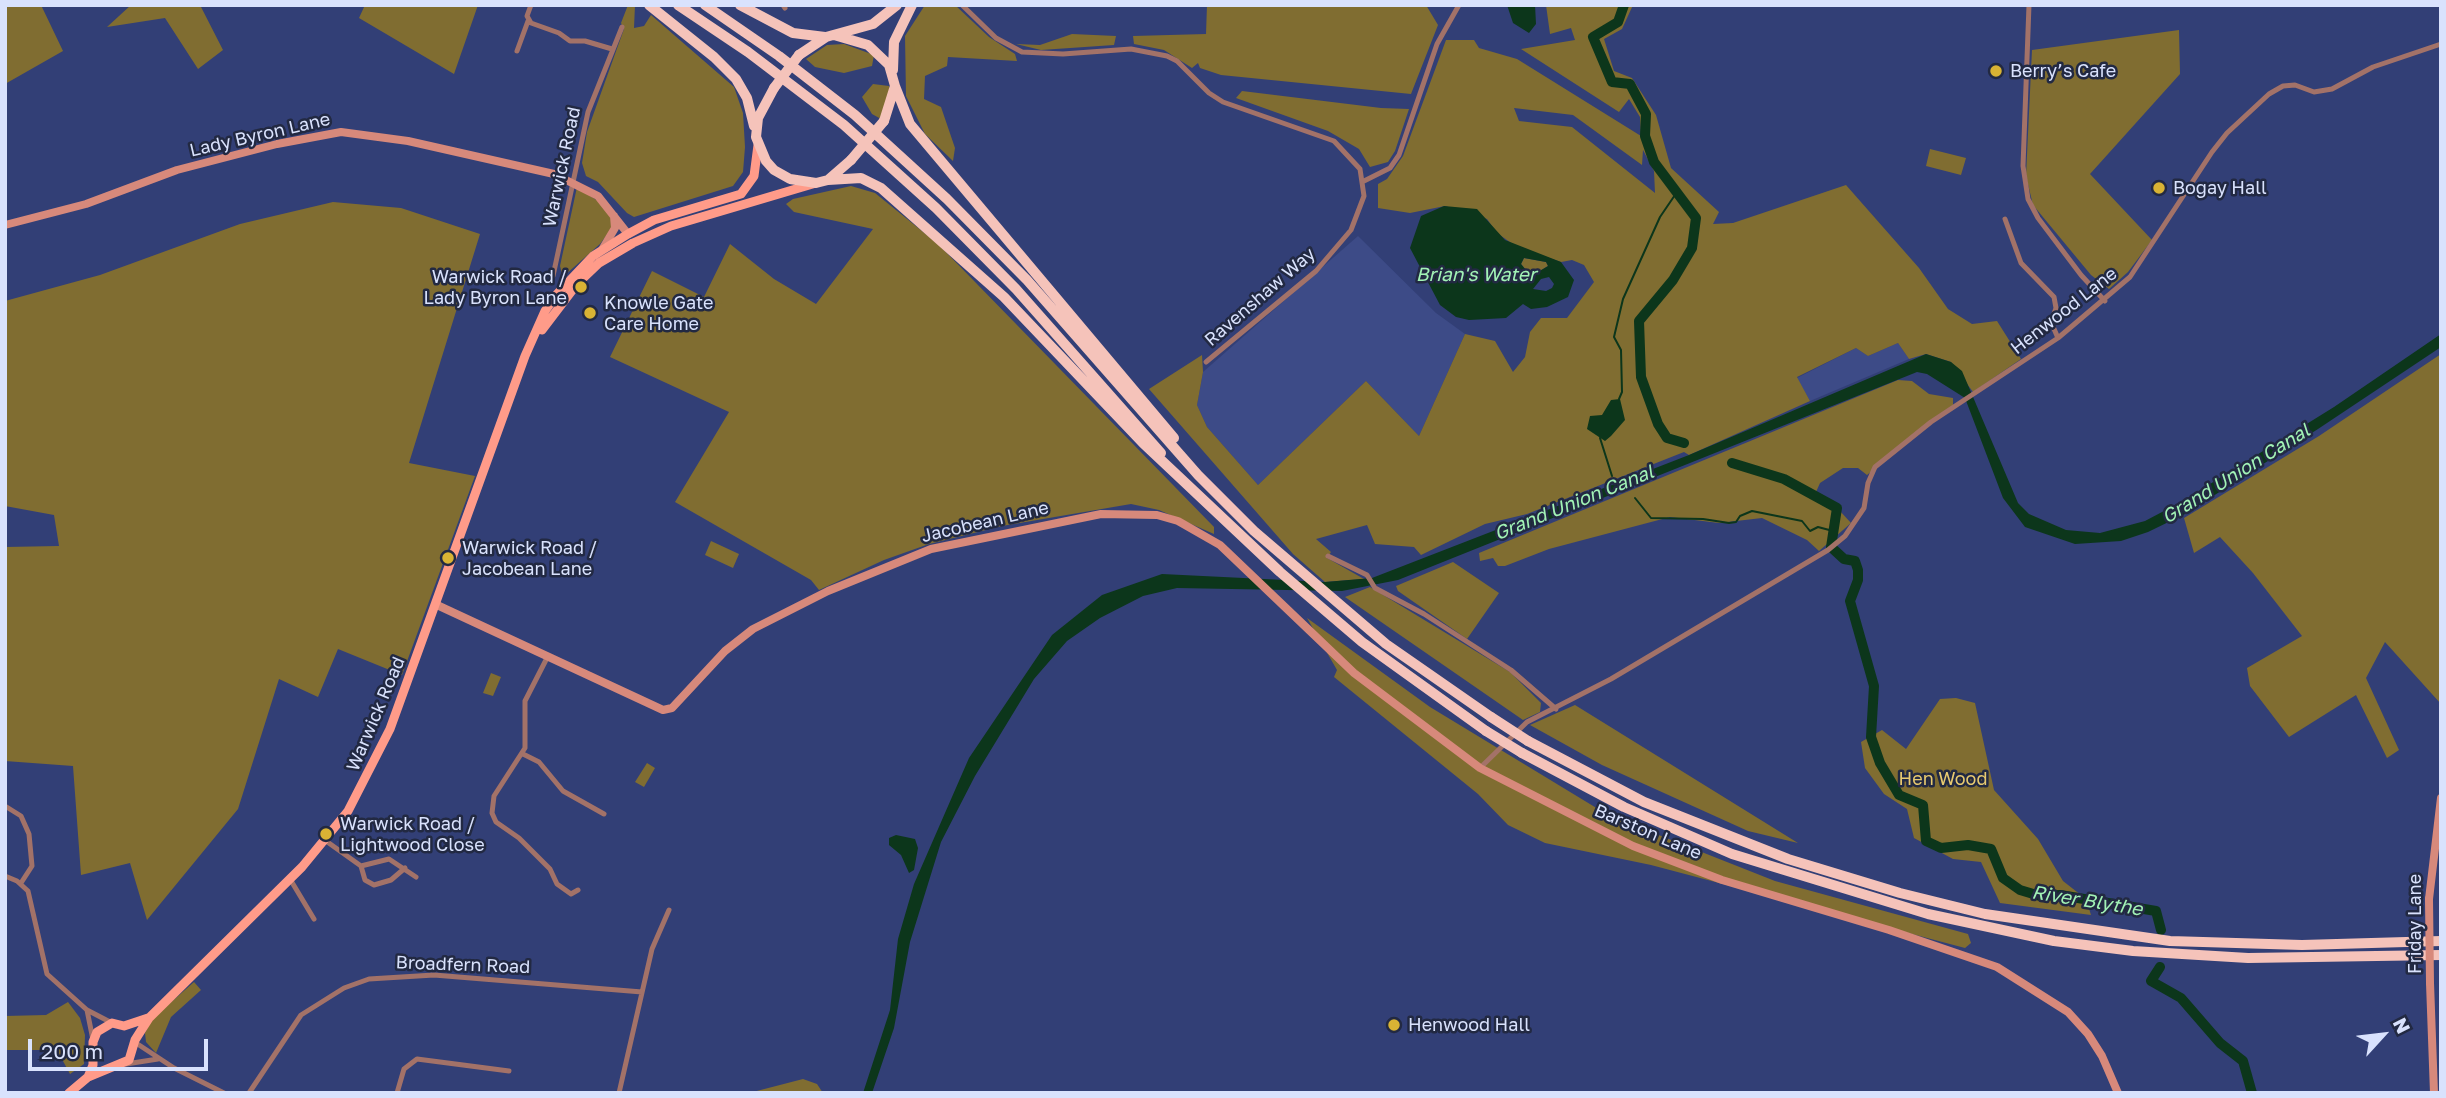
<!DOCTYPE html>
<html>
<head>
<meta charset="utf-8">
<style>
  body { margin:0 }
  #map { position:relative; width:2446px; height:1098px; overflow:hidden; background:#323f76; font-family:"Golos Text",sans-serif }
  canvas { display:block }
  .frame { position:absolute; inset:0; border:7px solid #d9e2fd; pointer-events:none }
  .north { position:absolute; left:2348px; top:1000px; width:70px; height:70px; -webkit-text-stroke:5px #222942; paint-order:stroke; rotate:63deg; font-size:19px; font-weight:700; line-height:28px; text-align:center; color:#d9e2fd }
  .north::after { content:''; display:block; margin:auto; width:24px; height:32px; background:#d9e2fd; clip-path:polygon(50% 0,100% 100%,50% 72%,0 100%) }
  .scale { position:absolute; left:28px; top:1039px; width:180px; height:32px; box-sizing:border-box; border:4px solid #d9e2fd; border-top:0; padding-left:9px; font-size:21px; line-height:24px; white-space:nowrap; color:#d9e2fd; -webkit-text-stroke:5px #222942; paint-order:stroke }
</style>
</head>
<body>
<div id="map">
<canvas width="2446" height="1098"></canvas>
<div class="frame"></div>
<div class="north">N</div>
<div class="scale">200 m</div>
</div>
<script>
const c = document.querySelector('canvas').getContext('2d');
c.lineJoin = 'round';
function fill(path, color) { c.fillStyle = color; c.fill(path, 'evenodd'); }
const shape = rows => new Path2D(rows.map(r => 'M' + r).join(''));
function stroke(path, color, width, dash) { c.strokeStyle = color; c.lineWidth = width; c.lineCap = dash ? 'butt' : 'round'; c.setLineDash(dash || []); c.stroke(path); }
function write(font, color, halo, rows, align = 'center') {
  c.font = font + ' "Golos Text",sans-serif'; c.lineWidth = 5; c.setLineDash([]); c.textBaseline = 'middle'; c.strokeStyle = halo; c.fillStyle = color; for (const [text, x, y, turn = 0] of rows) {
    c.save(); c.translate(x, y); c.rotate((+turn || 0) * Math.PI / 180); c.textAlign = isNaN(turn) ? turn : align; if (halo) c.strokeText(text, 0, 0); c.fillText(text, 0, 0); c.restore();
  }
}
fill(shape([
  [1358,236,1436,313,1465,334,1419,436,1366,381,1258,485,1207,427,1197,405,1203,372],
  [1898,343,1909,359,1810,401,1797,378,1856,348,1868,356]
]), '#3d4b87');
fill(shape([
  [5,5,41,5,63,51,5,84],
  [131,5,200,5,223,50,198,69,165,18,107,27],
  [365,5,478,5,454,74,359,18],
  [628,5,635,5,634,28,644,26,651,15,734,87,743,113,745,147,743,172,733,186,634,217,627,213,598,182,586,176,582,163,587,132,624,29,621,23],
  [925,5,955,5,989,37,1015,54,1017,61,948,57,947,66,925,76,924,99,941,107,955,148,953,161,925,134,906,96,905,36],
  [1207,5,1426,5,1438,25,1411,94,1221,75,1200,68,1198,63,1192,68,1164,50,1134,44,1133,36,1206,34],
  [1546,5,1633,5,1622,29,1604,39,1614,71,1632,78,1656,115,1671,168,1719,212,1713,224,1733,223,1846,185,1919,268,1948,309,1972,324,1997,321,2021,359,1973,392,1951,362,1926,354,1909,359,1898,343,1868,356,1856,348,1797,377,1810,401,1689,455,1684,452,1527,514,1485,524,1421,555,1414,547,1375,544,1367,525,1316,539,1331,552,1327,558,1364,579,1325,582,1293,554,1149,389,1202,355,1203,372,1197,405,1207,427,1258,485,1366,381,1419,436,1465,334,1495,341,1513,372,1525,357,1530,332,1541,318,1567,318,1594,282,1584,265,1572,260,1561,262,1517,247,1497,233,1487,219,1445,206,1410,213,1378,208,1378,184,1387,179,1403,156,1446,40,1474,40,1479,48,1517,59,1641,136,1640,117,1629,99,1619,112,1521,49,1575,40,1571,28,1550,34],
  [1514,108,1573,115,1642,165,1643,150,1654,171,1655,193,1572,127,1519,121],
  [2179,30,2180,74,2090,174,2152,240,2128,272,2109,289,2091,275,2033,205,2026,176,2032,50],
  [1072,34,1116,36,1114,45,1041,50,1016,44,1040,45],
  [844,44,874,55,872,66,844,73,815,67,806,59,827,45],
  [873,84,889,86,890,99,881,119,872,114,862,97],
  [1242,91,1381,108,1409,109,1395,151,1388,162,1370,167,1359,149,1328,131,1236,98],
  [1930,149,1966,158,1961,175,1926,166],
  [851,186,875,193,938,244,1214,527,1214,534,1159,510,1131,504,1002,526,929,544,884,560,819,590,811,580,675,502,729,412,610,357,652,271,704,297,730,244,774,279,816,304,873,229,794,212,786,204,793,199],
  [577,187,604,205,612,220,611,229,600,244,565,275,562,274,560,266],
  [333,202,401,208,480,234,409,463,475,476,402,675,338,649,318,697,279,679,238,809,147,920,130,863,81,875,73,766,5,761,5,547,59,546,54,515,5,506,5,301,100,275,240,224],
  [1524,258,1546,262,1548,266,1538,272,1526,270,1521,264],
  [2441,354,2441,704,2385,642,2366,678,2399,750,2387,758,2356,695,2289,737,2250,686,2247,668,2302,636,2253,573,2220,537,2194,553,2184,518,2319,436],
  [1898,380,1912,381,1929,394,1953,398,1953,405,1867,475,1858,468,1843,468,1820,483,1816,492,1829,499,1851,523,1819,551,1807,540,1762,518,1719,523,1670,517,1549,549,1505,566,1498,566,1493,558,1480,561,1479,553],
  [711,541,739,554,733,568,705,555],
  [1453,562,1499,593,1467,639,1398,591,1396,586],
  [1370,587,1510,672,1541,703,1540,712,1523,720,1345,597],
  [1307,618,1430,707,1608,815,1775,881,1968,934,1971,943,1965,948,1651,865,1545,843,1508,825,1478,794,1334,677,1337,670],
  [491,673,501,677,493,696,483,693],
  [1956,698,1975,703,1994,790,2038,839,2063,881,2086,899,2091,915,2000,903,1981,862,1953,859,1914,838,1907,809,1884,794,1865,768,1861,742,1882,730,1906,749,1940,699],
  [1575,705,1798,843,1748,831,1602,765,1530,725],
  [647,763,655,768,644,787,635,782],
  [194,982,201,990,171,1017,156,1053,146,1042,145,1033,152,1019],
  [68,1002,80,1018,85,1035,84,1064,70,1074,57,1050,5,1050,5,1016,46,1015],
  [803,1079,817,1084,823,1093,749,1093]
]), '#806d31');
fill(shape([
  [1507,5,1535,5,1536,24,1529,33,1513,23],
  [1444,206,1477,209,1505,240,1561,262,1574,280,1568,297,1547,307,1531,309,1523,304,1506,318,1469,320,1456,317,1440,305,1410,248,1421,216],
  [1524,258,1546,262,1548,266,1538,272,1526,270,1521,264],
  [1549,277,1554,284,1552,288,1546,291,1533,289,1541,279],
  [2441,334,2441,347,2318,429,2185,514,2148,532,2121,541,2075,544,2025,527,2003,498,1965,398,1927,374,1917,372,1398,580,1342,591,1177,588,1143,596,1100,618,1067,641,1034,679,975,776,941,842,910,942,894,1028,872,1093,863,1093,890,1010,898,939,914,884,969,758,1052,635,1102,595,1162,574,1325,582,1372,578,1689,455,1926,354,1951,362,1962,371,2018,503,2029,514,2066,530,2100,533,2145,521,2181,502,2334,407],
  [1620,399,1625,420,1611,436,1605,441,1587,429,1590,416,1602,415,1611,400],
  [896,835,915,839,918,848,914,870,909,873,901,855,889,845,889,838]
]), '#0c361b');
stroke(shape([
  [1619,399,1622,392,1621,350,1614,337,1623,299,1660,217,1677,192],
  [1600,438,1612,476],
  [1635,498,1651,518,1703,519,1729,523,1736,522,1740,516,1752,511,1802,521,1810,531,1818,527,1833,531]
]), '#0c361b', 2);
stroke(shape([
  [1624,5,1618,22,1593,37,1612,82,1630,84,1646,114,1645,136,1654,162,1696,218,1692,248,1673,280,1639,321,1641,377,1658,424,1667,438,1684,443],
  [1732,463,1784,479,1837,508,1831,547,1844,559,1855,561,1858,570,1858,580,1850,601,1874,686,1871,737,1880,763,1899,795,1923,805,1926,841,1941,848,1968,845,1991,849,2003,878,2020,890,2040,896,2060,895,2156,911,2161,930],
  [2160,967,2151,981,2181,998,2220,1043,2243,1061,2252,1093]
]), '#0c361b', 10);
stroke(shape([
  [531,5,527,16,531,23,559,33,570,41,585,41,612,49],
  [783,5,785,8],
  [962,5,996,38,1022,52,1063,54,1131,49,1167,56,1177,61,1209,93,1223,102,1334,141,1360,169,1364,196,1351,230,1316,271,1206,362],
  [2029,5,2023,166,2028,199,2038,218,2081,275,2105,301],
  [517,51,528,21],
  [1364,181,1390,168,1399,155,1437,44,1459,5],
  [2005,219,2021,263,2054,297,2056,308,2051,322,2058,338],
  [553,276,588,112,622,27],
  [1328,556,1367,575,1375,588,1424,614,1511,670,1556,709],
  [548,656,525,701,525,748,494,796,492,813,496,822,519,838,550,869,557,884,571,894,578,890],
  [523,754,539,762,563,791,604,814],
  [1480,768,1527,722,1611,679,1828,550,1845,536,1864,508,1868,483,1875,467,1931,422,2058,338,2130,277,2212,152,2227,133,2269,94,2283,86,2295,85,2314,92,2332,89,2373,67,2441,44],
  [5,806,21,816,29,834,32,866,21,883],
  [326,841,361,866,389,859,416,877],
  [361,866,365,880,374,885,391,880,405,868],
  [5,876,17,881,28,891,47,974,87,1010,112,1023],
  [290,879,314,919],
  [87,1010,93,1040],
  [136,1043,174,1068,224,1093],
  [126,1064,158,1059],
  [249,1093,301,1015,344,988,369,979,434,975,642,992],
  [397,1093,404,1069,417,1059,509,1071],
  [619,1093,652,949,669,910]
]), '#a37268', 5);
stroke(shape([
  [5,225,86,204,177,170,277,144,341,132,408,141,554,174,598,196,628,234],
  [603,248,615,228,614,216],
  [437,605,663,710,672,708,725,651,753,629,828,591,931,549,1101,514,1157,515,1178,521,1220,545,1354,673,1480,768,1633,846,1722,880,1889,930,1997,967,2068,1012,2088,1034,2102,1056,2118,1093],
  [2429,899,2441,798],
  [2430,983,2434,1093]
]), '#d7897b', 8);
stroke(shape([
  [542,330,577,284,599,263,633,243,671,226,816,183],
  [88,1077,93,1065,93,1042,97,1032,112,1023,124,1026,148,1018],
  [69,1093,88,1077,129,1060,135,1040,149,1018,302,867,348,811,390,729,525,356,545,311,557,294,593,256,628,234,654,220,741,194,754,176,758,145]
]), '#ff9b89', 9);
stroke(shape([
  [649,5,714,57,736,79,747,98,754,126],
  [678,5,748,52,844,125,936,208,1016,289,1161,453],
  [705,5,779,56,855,115,947,199,1027,280,1198,475,1254,531,1386,644,1491,717],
  [740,5,793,33,825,37],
  [834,35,868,45,889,65,895,86,884,121],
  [799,55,826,37,873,24,897,5],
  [893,70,894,42,912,5],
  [895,86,910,124,1174,438],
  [774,88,758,118,756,137,766,161,774,170,790,179,816,183,828,180,851,160],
  [828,180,861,178,881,188,1004,297,1143,443,1280,572,1362,642,1486,731],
  [1528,741,1644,802,1788,859,1900,893,1985,914,2170,941,2302,945,2441,941],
  [1522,753,1624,807,1732,854,1928,914,2054,941,2133,951,2248,958,2441,955]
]), '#f5c3ba', 10);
stroke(shape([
  [2429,899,2430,983]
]), '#d7897b', 8);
stroke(shape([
  [774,88,799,55],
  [851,160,884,121],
  [1491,717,1528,741],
  [1486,731,1522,753]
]), '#f5c3ba', 10);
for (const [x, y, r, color] of [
  [1996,71,7,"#d9b334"],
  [2159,188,7,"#d9b334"],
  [581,287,7,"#d9b334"],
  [590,313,7,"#d9b334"],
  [448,558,7,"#d9b334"],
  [326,834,7,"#d9b334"],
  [1394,1025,7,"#d9b334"]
]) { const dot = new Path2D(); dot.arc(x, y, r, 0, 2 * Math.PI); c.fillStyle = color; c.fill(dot); stroke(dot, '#222942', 2.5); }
write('18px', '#d9e2fd', '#222942', [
  ["Berry’s Cafe",2010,71],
  ["Bogay Hall",2173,188],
  ["Warwick Road /",567,277,"right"],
  ["Lady Byron Lane",567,298,"right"],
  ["Knowle Gate",604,303],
  ["Care Home",604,324],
  ["Warwick Road /",462,548],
  ["Jacobean Lane",462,569],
  ["Warwick Road /",340,824],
  ["Lightwood Close",340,845],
  ["Henwood Hall",1408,1025]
], 'left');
write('18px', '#d9e2fd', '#222942', [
  ["Lady Byron Lane",260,135,-13],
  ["Warwick Road",562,167,-78],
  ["Ravenshaw Way",1260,297,-41],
  ["Henwood Lane",2064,311,-38],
  ["Jacobean Lane",985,522,-13],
  ["Warwick Road",376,714,-67],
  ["Barston Lane",1648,832,23],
  ["Friday Lane",2415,924,-90],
  ["Broadfern Road",463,965,2]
]);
write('18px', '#e8ca70', '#222942', [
  ["Hen Wood",1943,779]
]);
write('italic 19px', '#a2f3b6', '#222942', [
  ["Brian's Water",1476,275],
  ["Grand Union Canal",2236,474,-32],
  ["Grand Union Canal",1574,503,-22],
  ["River Blythe",2087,901,9]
]);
</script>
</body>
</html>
